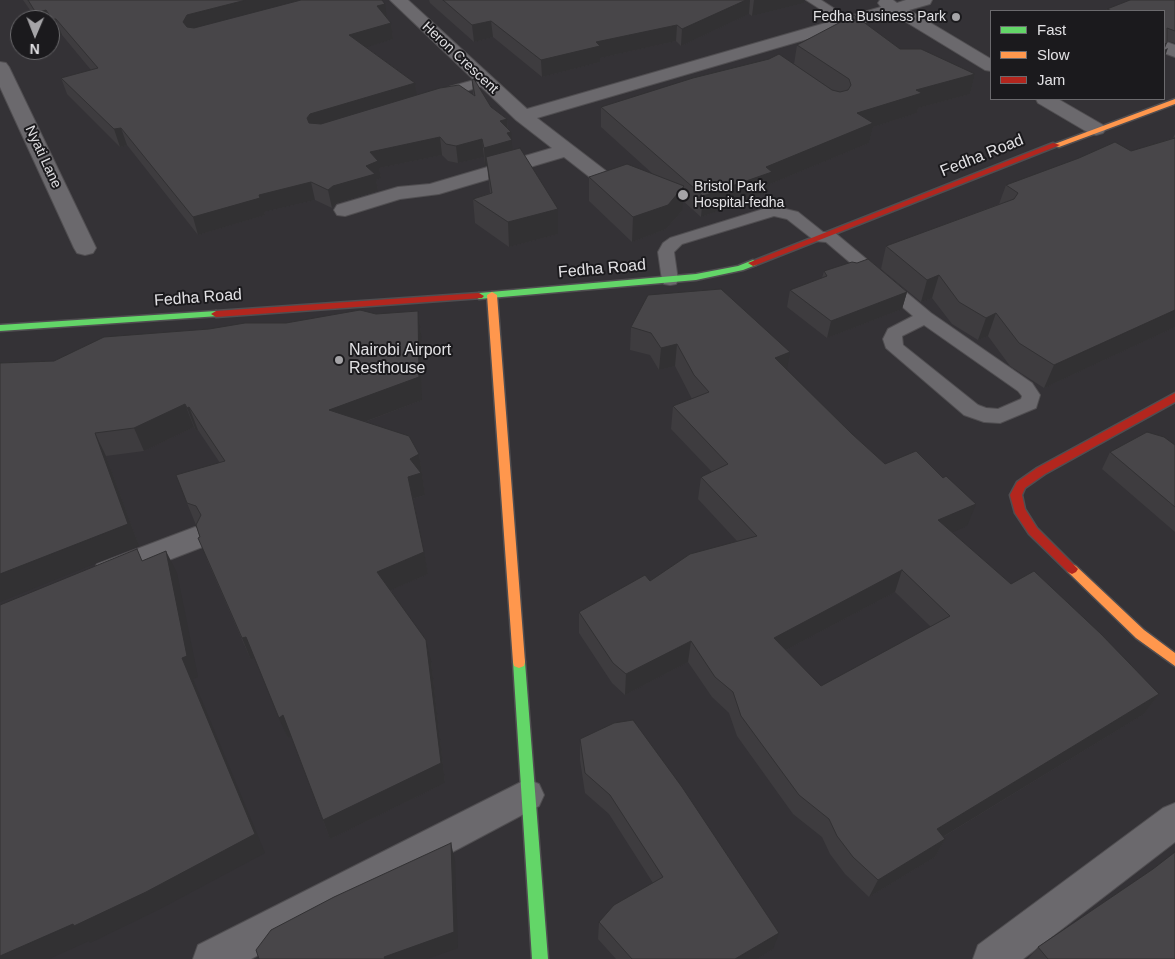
<!DOCTYPE html>
<html>
<head>
<meta charset="utf-8">
<style>
  body { margin:0 }
  #map { position:relative; width:1175px; height:959px; overflow:hidden; background:#343236; font-family:Arial,sans-serif }
  canvas { display:block }
  .legend { position:absolute; left:990px; top:10px; width:175px; height:90px; box-sizing:border-box; background:#1b1a1d; border:1px solid #6b6a6d; margin:0; padding:6px 9px; list-style:none; font-size:15px; color:#e2e1e4 }
  .legend li { display:flex; align-items:center; gap:10px; height:25px }
  .legend b { width:25px; border:1px solid #6b6a6d }
  .north { position:absolute; left:10px; top:10px; width:50px; height:50px; box-sizing:border-box; background:#1b1a1d; border:1px solid #6b6a6d; border-radius:50%; rotate:181deg; font-size:14px; font-weight:700; line-height:20px; text-align:center; color:#e2e1e4 }
  .north::after { content:''; display:block; margin:auto; width:18px; height:22px; background:#a5a4a7; clip-path:polygon(50% 0,100% 100%,50% 72%,0 100%) }
</style>
</head>
<body>
<div id="map">
<canvas width="1175" height="959"></canvas>
<ul class="legend">
<li><b style="height:6px;background:#63d668"></b>Fast</li>
<li><b style="height:6px;background:#ff974d"></b>Slow</li>
<li><b style="height:6px;background:#b3261e"></b>Jam</li>
</ul>
<div class="north">N</div>
</div>
<script>
const c = document.querySelector('canvas').getContext('2d');
c.lineJoin = 'round';
const shape = rows => new Path2D(rows.map(r => 'M' + r).join(''));
function stroke(path, color, width, dash) { c.strokeStyle = color; c.lineWidth = width; c.lineCap = dash ? 'butt' : 'round'; c.setLineDash(dash || []); c.stroke(path); }
function fill(path, color) { c.fillStyle = color; c.fill(path, 'evenodd'); }
function write(font, color, halo, rows, align = 'center') {
  c.font = font + ' Arial,sans-serif'; c.lineWidth = 4; c.setLineDash([]); c.textBaseline = 'middle'; c.strokeStyle = halo; c.fillStyle = color; for (const [text, x, y, turn = 0] of rows) {
    c.save(); c.translate(x, y); c.rotate((+turn || 0) * Math.PI / 180); c.textAlign = isNaN(turn) ? turn : align; if (halo) c.strokeText(text, 0, 0); c.fillText(text, 0, 0); c.restore();
  }
}
const lane = shape([
  [806,0,821,0,855,22,853,25,845,25,806,0],
  [485,77,490,78,492,81,490,84,459,93,443,102,433,102,431,99,449,87,485,77],
  [773,206,798,212,823,232,834,232,931,313,1032,383,1040,395,1036,408,1000,423,984,422,964,415,886,348,883,339,888,329,913,316,826,242,815,241,787,219,774,216,682,244,674,252,678,280,676,284,670,285,664,284,662,280,658,252,663,243,670,238,773,206],
  [924,325,1018,391,1022,396,1021,399,998,409,986,408,978,405,903,345,902,336,924,325]
]);
const street = shape([
  [390,0,408,0,527,109,881,7,878,3,880,0,893,0,897,3,906,0,932,0,930,4,909,10,991,59,991,71,985,70,893,14,537,118,610,174,613,178,610,182,603,184,596,182,564,157,439,194,400,199,345,216,337,215,334,210,337,205,398,187,430,184,552,148,516,120,390,0],
  [1164,41,1175,45,1175,57,1164,53,1164,41],
  [0,62,6,63,9,67,96,248,93,253,85,255,77,253,74,248,0,87,0,62],
  [1036,99,1058,99,1103,125,1106,129,1103,133,1096,135,1089,133,1038,103,1036,99],
  [195,527,205,530,209,538,205,546,107,584,97,580,92,572,97,564,195,527],
  [527,779,539,784,544,795,539,806,251,959,193,959,198,945,527,779],
  [1175,803,1175,842,1023,959,973,959,978,945,1163,808,1175,803]
]);
const fast = shape([
  [753,260,758,263,756,265,743,270,696,280,479,299,474,296,479,293,696,274,738,266,753,260],
  [216,311,221,314,219,316,0,331,0,325,216,311],
  [519,656,524,658,525,662,548,959,532,959,513,662,514,658,519,656]
]);
const slow = shape([
  [1175,99,1175,104,1059,147,1052,145,1175,99],
  [492,292,497,295,525,662,524,666,519,668,514,666,513,662,487,295,492,292],
  [1072,564,1076,566,1144,630,1175,653,1175,666,1136,638,1068,572,1066,569,1068,566,1072,564]
]);
const jam = shape([
  [1053,143,1060,145,756,265,753,266,748,263,1053,143],
  [479,293,484,296,482,298,216,317,211,314,216,311,479,293],
  [1175,393,1175,402,1045,474,1025,488,1022,495,1025,509,1037,528,1078,569,1076,572,1072,574,1068,572,1029,534,1015,513,1010,495,1017,482,1037,468,1175,393]
]);
stroke(lane, '#504e51', 2);
stroke(street, '#504e51', 2);
stroke(fast, '#504e51', 3);
stroke(slow, '#504e51', 3);
stroke(jam, '#504e51', 3);
fill(lane, '#6b696d');
fill(street, '#6b696d');
fill(fast, '#63d668');
fill(slow, '#ff974d');
fill(jam, '#b3261e');
fill(shape([
  [23,0,382,0,387,18,391,23,393,39,366,47,415,83,416,95,473,95,472,80,491,107,507,119,508,129,512,150,558,209,558,234,509,247,475,223,473,199,490,193,487,165,485,166,484,157,458,163,448,161,442,155,379,168,381,178,376,180,378,191,336,203,332,208,315,200,264,212,265,215,198,235,127,145,120,147,67,94,61,78,91,70,62,35,58,36,52,26,50,27,50,20,37,20],
  [429,0,804,0,804,3,752,16,749,14,681,46,676,41,600,58,600,62,542,77,493,37,474,42,430,3],
  [1175,0,1175,43,1167,41,1165,47,1164,11,1106,11,1107,9],
  [797,45,900,49,975,74,970,94,918,108,917,113,873,127,869,143,770,184,769,192,701,217,682,200,682,211,666,229,632,242,589,201,589,177,654,175,601,127,601,107,794,64],
  [1175,134,1175,327,1044,388,1010,366,988,336,978,340,952,324,932,298,921,302,881,269,886,246,999,204,1006,185,1131,151,1173,138],
  [824,271,907,292,902,309,827,338,787,307,790,290,822,278],
  [418,311,421,334,422,400,365,422,419,454,425,495,413,499,428,574,391,590,431,661,445,783,330,839,291,736,288,738,255,658,251,660,207,560,196,525,187,503,220,463,198,430,196,431,194,427,144,451,106,456,139,546,54,361,286,323],
  [631,327,787,370,852,434,885,464,967,526,951,532,1011,584,1159,694,1144,714,943,837,945,839,935,857,869,897,845,874,830,854,822,837,793,814,737,736,729,713,712,697,688,662,625,695,612,683,579,633,579,612,737,541,698,499,701,477,712,472,671,429,673,406,692,399,675,366,659,370,650,355,630,350],
  [895,592,931,627,821,686,786,650],
  [1175,445,1175,532,1102,469,1110,452],
  [580,739,773,949,757,959,616,959,598,939,599,922,653,883,609,814,585,793,580,760],
  [1153,869,1175,959,1028,959,1038,947]
]), '#3e3c3f');
fill(shape([
  [246,0,311,0,188,38,183,22,187,15],
  [746,0,750,0,749,14,681,46,682,29],
  [754,0,804,0,804,3,752,16],
  [385,4,387,20,377,6],
  [46,10,52,26,50,27,50,20,39,20,36,13],
  [52,19,56,19,62,35,58,36],
  [491,21,493,37,474,42,472,25],
  [391,23,393,39,351,52,349,35],
  [677,25,676,41,600,58,600,62,542,77,541,60,596,42],
  [1167,43,1164,50,1168,48,1164,59,1164,44],
  [975,74,970,94,918,108,917,113,873,127,869,143,770,184,769,192,701,217,703,196,766,167,857,113,916,90],
  [415,83,417,99,310,135,307,118,310,114],
  [507,119,508,133,511,132,513,158,486,157,487,165,485,166,484,148,500,121],
  [121,128,127,145,120,147,114,129],
  [440,137,442,155,379,168,381,178,376,180,378,191,336,203,332,208,328,190,333,186,366,166,370,152],
  [482,139,484,157,458,163,456,146],
  [311,182,315,200,264,212,265,215,198,235,193,217,259,195],
  [684,186,682,211,666,229,632,242,633,217],
  [558,209,558,234,509,247,508,222],
  [939,275,932,298,921,302,927,280],
  [907,292,902,309,827,338,831,321],
  [1175,309,1175,327,1044,388,1054,365],
  [418,311,421,334,422,400,335,433,329,410],
  [996,313,988,336,978,340,986,318],
  [677,344,675,366,659,370,661,348],
  [790,352,786,374,775,358],
  [185,404,194,427,144,451,134,428],
  [189,407,198,430,196,431,187,408],
  [95,433,106,456,139,546,0,602,0,574],
  [419,454,425,495,412,499,408,477,410,459],
  [976,504,967,526,930,542,938,520],
  [166,551,177,573,198,677,193,679,265,853,160,909,90,943,89,941,49,959,0,959,0,956,182,658],
  [424,552,428,574,382,594,377,572],
  [902,570,895,592,769,659,774,638],
  [246,637,255,658,251,660,242,638],
  [426,640,431,661,445,783,330,839,323,820],
  [691,641,688,662,625,695,626,674],
  [1159,694,1144,714,926,847,937,829],
  [283,715,292,736,288,738,279,718],
  [945,839,935,857,869,897,878,880],
  [451,843,455,861,458,948,427,959,384,959,384,957],
  [779,933,773,949,757,959,735,959]
]), '#323133');
const building = shape([
  [28,0,246,0,187,15,183,22,187,27,194,28,301,0,382,0,385,4,377,6,391,23,349,35,415,83,310,114,307,118,309,123,321,124,440,88,459,85,475,96,472,80,474,79,491,107,507,119,500,121,511,132,507,133,512,140,484,148,482,139,456,146,446,144,440,137,370,152,378,161,366,166,375,174,333,186,328,190,311,182,259,195,260,198,193,217,121,128,114,129,61,78,98,68,56,19,52,19,46,10,36,13,28,0],
  [443,0,746,0,682,29,677,25,596,42,600,46,541,60,491,21,472,25,443,0],
  [1130,0,1175,0,1175,31,1167,28,1167,43,1164,44,1164,11,1112,11,1107,9,1130,0],
  [854,15,900,49,921,49,975,74,916,90,922,93,857,113,873,123,766,167,772,172,703,196,601,107,693,78,769,59,779,54,832,90,840,92,848,90,851,85,849,79,797,45,854,15],
  [1175,138,1175,310,1054,365,1019,343,996,313,986,318,959,302,939,275,927,280,886,246,1014,199,1018,193,1006,185,1079,158,1115,142,1131,151,1175,138],
  [520,148,558,209,508,222,473,199,492,193,486,157,520,148],
  [627,164,684,186,668,205,633,217,589,177,627,164],
  [868,259,907,292,831,321,790,290,827,276,824,271,852,262,857,263,868,259],
  [721,289,790,352,775,358,852,434,885,464,916,451,943,478,946,476,976,504,938,520,1011,584,1034,571,1101,634,1159,694,937,829,945,839,878,880,853,857,837,836,829,819,799,795,741,716,733,692,715,677,691,641,626,674,613,663,579,612,645,575,650,581,690,554,757,536,701,477,728,464,673,406,709,392,694,375,677,344,661,348,651,333,631,327,648,295,721,289],
  [902,570,950,616,821,686,774,638,902,570],
  [360,310,376,314,418,311,419,377,329,410,409,436,419,454,410,459,421,473,408,477,424,552,377,572,426,640,441,763,323,820,283,715,279,718,246,637,242,638,198,538,200,537,196,525,201,515,196,506,187,503,176,475,225,461,189,407,187,408,185,404,134,428,95,433,128,524,0,574,0,363,54,361,104,337,209,329,245,323,286,323,360,310],
  [1147,432,1164,437,1175,445,1175,507,1110,452,1147,432],
  [137,549,142,561,166,551,187,656,182,658,255,834,146,892,74,926,73,924,0,956,0,605,137,549],
  [633,720,682,787,779,933,735,959,632,959,599,922,614,905,663,877,610,795,585,773,580,739,614,723,633,720],
  [451,843,454,932,384,957,385,959,259,959,256,950,271,930,334,897,451,843],
  [1175,852,1175,959,1048,959,1038,947,1153,869,1175,852]
]);
fill(building, '#484649');
stroke(building, '#323133', 1);
for (const [x, y, r, color] of [
  [956,17,5,"#a5a4a7"],
  [683,195,6,"#a5a4a7"],
  [339,360,5,"#a5a4a7"]
]) { const dot = new Path2D(); dot.arc(x, y, r, 0, 2 * Math.PI); c.fillStyle = color; c.fill(dot); stroke(dot, '#1b1a1d', 2); }
write('14px', '#e2e1e4', '#1b1a1d', [
  ["Fedha Business Park",946,17],
  ["Bristol Park",694,187,"left"],
  ["Hospital-fedha",694,203,"left"]
], 'right');
write('14px', '#e2e1e4', '#1b1a1d', [
  ["Heron Crescent",460,58,43],
  ["Nyati Lane",43,157,65]
]);
write('16px', '#e2e1e4', '#1b1a1d', [
  ["Fedha Road",982,156,-22],
  ["Fedha Road",602,269,-5],
  ["Fedha Road",198,298,-4]
]);
write('16px', '#e2e1e4', '#1b1a1d', [
  ["Nairobi Airport",349,351],
  ["Resthouse",349,369]
], 'left');
</script>
</body>
</html>
